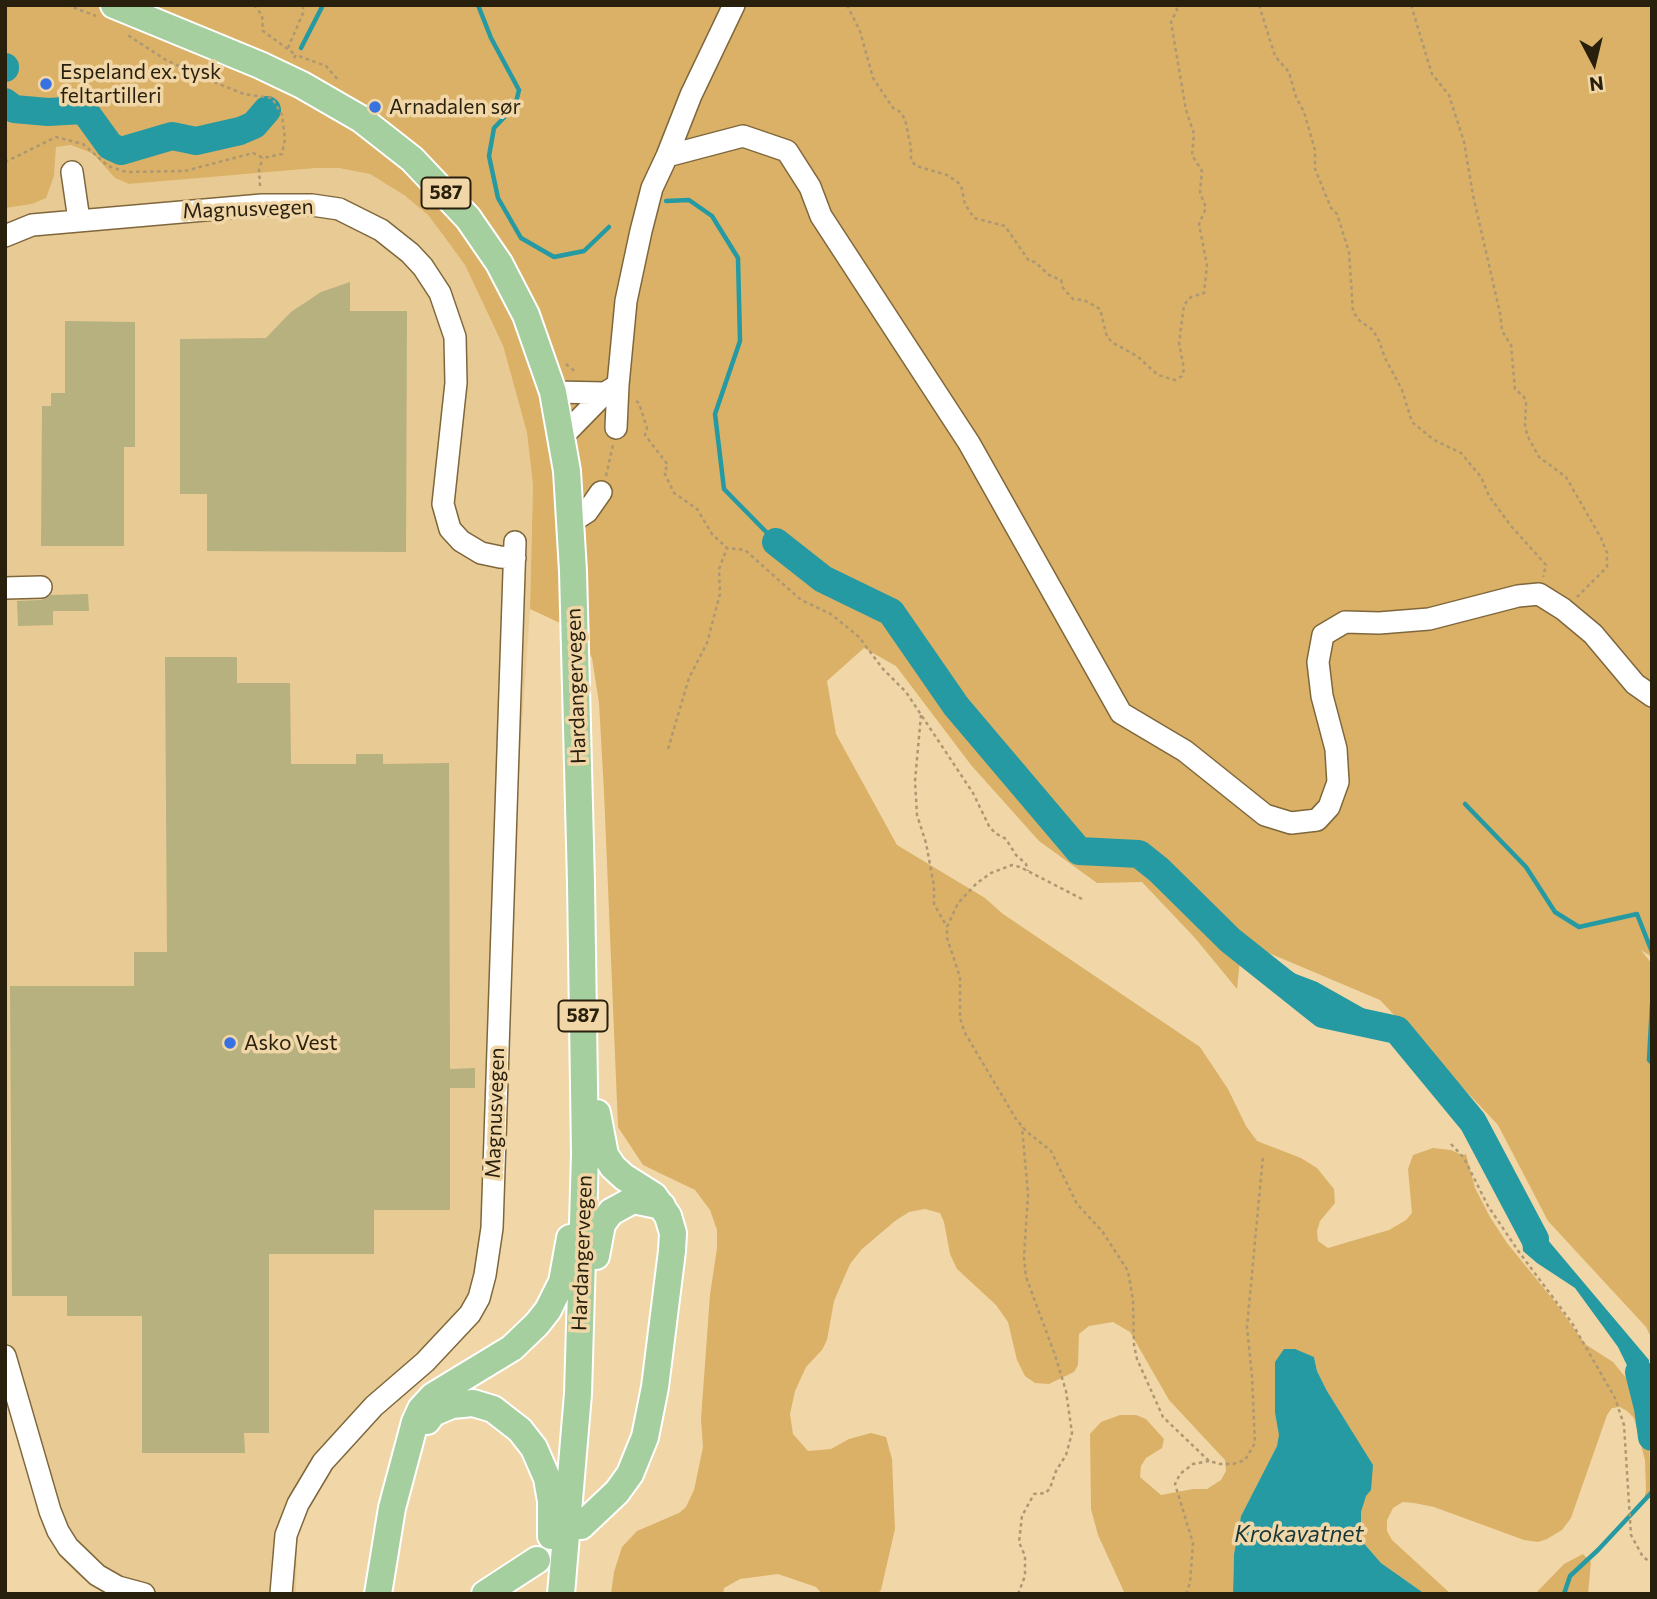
<!DOCTYPE html>
<html>
<head>
<meta charset="utf-8">
<style>
  body { margin:0 }
  #map { position:relative; width:1657px; height:1599px; overflow:hidden; background:#f1d7a8; font-family:Commissioner,sans-serif }
  canvas { display:block }
  .frame { position:absolute; inset:0; border:7px solid #291f0d; pointer-events:none }
  .north { position:absolute; left:1559px; top:28px; width:70px; height:70px; -webkit-text-stroke:5px #f1d7a8; paint-order:stroke; rotate:173deg; font-size:19px; font-weight:700; line-height:28px; text-align:center; color:#291f0d }
  .north::after { content:''; display:block; margin:auto; width:24px; height:32px; background:#291f0d; clip-path:polygon(50% 0,100% 100%,50% 72%,0 100%) }
</style>
</head>
<body>
<div id="map">
<canvas width="1657" height="1599"></canvas>
<div class="frame"></div>
<div class="north">N</div>
</div>
<script>
const c = document.querySelector('canvas').getContext('2d');
c.lineJoin = 'round';
function fill(path, color) { c.fillStyle = color; c.fill(path, 'evenodd'); }
const shape = rows => new Path2D(rows.map(r => 'M' + r).join(''));
function stroke(path, color, width, dash) { c.strokeStyle = color; c.lineWidth = width; c.lineCap = dash ? 'butt' : 'round'; c.setLineDash(dash || []); c.stroke(path); }
function write(font, color, halo, rows, align = 'center') {
  c.font = font + ' Commissioner,sans-serif'; c.lineWidth = 7; c.setLineDash([]); c.textBaseline = 'middle'; c.strokeStyle = halo; c.fillStyle = color; for (const [text, x, y, turn = 0] of rows) {
    c.save(); c.translate(x, y); c.rotate((+turn || 0) * Math.PI / 180); c.textAlign = isNaN(turn) ? turn : align; if (halo) c.strokeText(text, 0, 0); c.fillText(text, 0, 0); c.restore();
  }
}
fill(shape([
  [71,145,93,155,115,178,129,184,317,168,339,168,354,170,370,174,384,182,404,195,428,215,465,265,503,347,527,434,533,485,530,609,515,828,508,1103,502,1235,498,1261,495,1278,402,1392,350,1442,329,1467,304,1514,297,1536,296,1594,107,1594,83,1579,64,1561,51,1542,43,1520,5,1383,5,208,32,204,54,176,56,146]
]), '#e8ca94');
fill(shape([
  [5,5,1652,5,1652,957,1641,950,1652,964,1652,1339,1646,1327,1548,1221,1498,1125,1380,1000,1238,940,1231,940,1240,960,1237,989,1195,938,1142,882,1097,883,1039,841,971,765,896,666,864,648,827,681,836,734,897,845,985,898,1003,914,1200,1047,1228,1089,1246,1126,1257,1141,1301,1158,1317,1168,1334,1189,1335,1203,1320,1221,1317,1231,1318,1241,1328,1248,1389,1230,1406,1220,1412,1213,1408,1169,1413,1155,1433,1148,1451,1150,1462,1155,1466,1154,1475,1188,1490,1217,1507,1243,1555,1302,1585,1344,1613,1362,1631,1384,1638,1396,1644,1409,1649,1435,1651,1496,1644,1500,1646,1490,1645,1460,1634,1418,1627,1411,1620,1407,1612,1408,1607,1415,1571,1518,1562,1530,1547,1539,1538,1542,1524,1540,1434,1507,1414,1503,1403,1502,1393,1508,1387,1520,1387,1531,1392,1540,1451,1594,1425,1594,1381,1563,1361,1540,1361,1512,1372,1465,1327,1391,1317,1371,1314,1357,1275,1362,1275,1413,1280,1435,1277,1446,1241,1516,1234,1554,1233,1594,1125,1594,1098,1535,1091,1509,1090,1434,1101,1422,1120,1415,1136,1415,1146,1419,1164,1439,1162,1448,1146,1458,1141,1466,1140,1477,1161,1495,1193,1489,1207,1489,1221,1480,1226,1471,1225,1460,1169,1400,1130,1332,1113,1322,1089,1326,1079,1334,1078,1365,1074,1372,1049,1384,1035,1383,1025,1376,1017,1360,1008,1322,996,1305,957,1269,950,1254,944,1222,940,1213,925,1209,909,1212,895,1221,862,1249,850,1264,834,1301,827,1340,822,1350,806,1367,795,1391,790,1414,793,1434,808,1451,831,1449,849,1439,871,1433,886,1437,892,1459,895,1529,881,1590,877,1594,822,1594,816,1587,778,1574,740,1579,724,1588,723,1594,611,1594,614,1572,622,1547,637,1531,679,1513,686,1507,694,1490,703,1447,701,1419,710,1295,717,1248,717,1230,710,1210,695,1190,643,1165,618,1127,604,792,599,703,592,658,580,637,560,623,530,609,533,485,527,433,503,346,465,265,443,235,428,215,404,195,370,174,339,168,317,168,129,184,115,178,93,154,71,145,56,147,54,176,46,198,32,204,5,208],
  [1583,1554,1591,1562,1588,1594,1535,1594,1564,1564]
]), '#dab167');
fill(shape([
  [1230,940,1237,941,1296,974,1317,982,1388,1022,1397,1030,1371,1028,1350,1022,1283,993,1256,976],
  [1520,1207,1649,1360,1648,1408,1618,1347,1575,1288,1537,1263,1523,1251],
  [1284,1349,1295,1349,1314,1357,1317,1371,1327,1391,1373,1465,1371,1490,1366,1496,1361,1512,1361,1540,1381,1563,1425,1594,1233,1594,1234,1554,1241,1516,1277,1446,1279,1435,1275,1413,1275,1362]
]), '#269aa2');
stroke(shape([
  [478,5,491,38,519,90,515,106,494,128,489,156,498,198,521,238,554,257,584,251,609,227],
  [301,48,323,5],
  [666,201,689,200,712,216,738,258,740,341,715,414,724,489,776,542],
  [1465,804,1526,867,1555,912,1579,927,1637,914,1652,952],
  [1652,1004,1649,1060,1652,1063],
  [1564,1594,1570,1576,1598,1550,1652,1492]
]), '#269aa2', 4.5);
stroke(shape([
  [5,67,5,68],
  [5,102,14,109,48,112,84,110,110,146,121,151,172,136,196,141,240,131,254,125,267,110],
  [776,542,823,579,891,612,956,706,1079,851,1139,854,1159,870,1230,940,1323,1014,1397,1030,1473,1122,1535,1239],
  [1639,1372,1648,1408,1652,1437]
]), '#269aa2', 28);
fill(shape([
  [350,282,350,311,407,311,406,552,207,551,207,494,180,494,180,339,266,338,291,312,321,292],
  [65,321,135,322,135,447,124,447,124,546,41,546,42,406,51,406,51,393,65,393],
  [88,594,89,611,53,611,53,625,18,626,17,601,41,600,51,595],
  [165,657,237,657,237,683,290,683,291,764,356,764,356,754,383,754,383,764,449,763,450,1069,475,1068,475,1088,450,1088,450,1210,374,1210,374,1254,269,1254,269,1433,244,1433,245,1453,142,1453,142,1316,67,1316,67,1296,12,1296,10,986,134,986,134,952,167,952]
]), '#b7b07f');
const minor = shape([
  [667,156,691,95,734,5],
  [72,172,79,220],
  [5,236,32,225,262,205,312,205,339,209,381,230,410,253,423,267,440,293,455,337,456,383,443,504,450,529,461,541,481,553,500,557,515,558],
  [618,385,626,301,641,231,652,188,667,156,743,136,787,151,810,187,821,216,969,443,1121,713,1185,751,1265,815,1291,823,1317,820,1329,807,1338,782,1336,749,1322,696,1318,662,1323,635,1345,622,1379,623,1429,619,1518,596,1539,594,1563,609,1593,634,1635,684,1652,696],
  [553,392,605,393],
  [562,437,605,393,618,385,616,428],
  [570,523,587,512,601,492],
  [5,588,41,587],
  [5,1356,50,1511,58,1531,68,1547,97,1575,118,1587,144,1594],
  [281,1594,286,1535,298,1504,323,1462,374,1406,425,1362,470,1314,479,1298,485,1275,492,1228,515,542]
]);
const major = shape([
  [114,5,260,65,302,85,361,119,412,159,468,218,499,263,526,315,553,392,567,471,573,571,581,883,585,1154,578,1394,561,1594],
  [596,1256,602,1224,611,1212,633,1200,662,1206],
  [427,1421,433,1413,452,1405,473,1403,493,1409,520,1430,534,1448,547,1478,551,1501,551,1536],
  [581,1526,617,1492,630,1474,645,1437,655,1387,672,1251,673,1233,668,1216,654,1196,624,1177,613,1167,605,1155,597,1113],
  [378,1594,392,1508,415,1422,421,1409,433,1396,512,1348,537,1324,548,1310,562,1282,570,1238],
  [485,1594,537,1560]
]);
stroke(minor, '#7f673c', 24);
stroke(major, '#fff', 30);
stroke(shape([
  [67,5,96,16],
  [254,5,262,15,263,31,296,55],
  [847,5,860,31,873,78,893,108,899,111,905,119,911,148,911,160,916,166,947,175,956,181,961,185,965,204,974,218,1005,226,1029,261,1035,262,1049,275,1061,280,1063,288,1073,299,1084,300,1100,309,1107,337,1113,343,1137,356,1158,375,1175,380,1182,376,1184,369,1179,343,1184,305,1191,297,1204,293,1207,265,1199,224,1206,208,1200,192,1202,171,1192,155,1194,134,1186,110,1171,22,1177,10,1176,5],
  [1259,5,1275,56,1289,72,1296,97,1304,112,1315,150,1315,169,1331,208,1337,214,1349,252,1353,312,1360,321,1373,330,1379,341,1385,358,1402,390,1412,422,1434,440,1461,453,1481,477,1489,496,1511,526,1546,565,1543,577],
  [1411,5,1432,74,1449,95,1464,142,1473,195,1500,313,1502,331,1511,345,1515,389,1524,397,1526,403,1525,424,1527,435,1539,457,1566,477,1601,538,1607,553,1607,567,1577,597],
  [288,48,303,13,303,5],
  [294,58,296,55,326,66,339,81],
  [5,162,56,137,83,144,108,166,126,172,185,171,253,153,263,158,282,154,285,139,282,115,272,98,244,94,204,78,166,60,126,34],
  [260,186,259,169,263,158],
  [566,364,577,373],
  [636,401,639,403,647,428,645,435,668,465,664,472,674,493,697,509,712,534,727,548,745,550,801,600,831,614,859,637,883,669,906,692,973,793,989,826,995,833,1006,839,1016,855,1026,864,1028,871],
  [606,476,613,445],
  [921,715,915,781,917,815,926,843,934,886,934,904,947,927],
  [668,749,689,678,707,643,720,594,719,569,727,548],
  [1082,899,1020,867,1012,865,991,873,977,883,958,903,947,927,947,938,960,977,960,1018,965,1033,1016,1119,1026,1131,1051,1151,1077,1204,1102,1231,1128,1271,1133,1300,1134,1345,1137,1359,1163,1417,1209,1461,1220,1464,1233,1464,1245,1460,1255,1443,1252,1377,1247,1327,1263,1156],
  [1451,1144,1464,1158,1488,1206,1519,1252,1572,1323,1615,1398,1624,1425,1631,1535,1643,1557,1652,1563],
  [1018,1594,1025,1576,1025,1556,1019,1542,1022,1516,1034,1494,1046,1493,1050,1488,1056,1471,1066,1455,1072,1433,1066,1391,1055,1355,1026,1277,1024,1257,1028,1194,1022,1127],
  [1186,1594,1190,1583,1193,1543,1175,1484,1180,1474,1193,1464,1209,1461]
]), '#ad9873', 2.5, [3.5, 3.5]);
stroke(minor, '#fff', 21);
stroke(major, '#a6cfa0', 26);
for (const [x, y, r, color] of [
  [46,84,7,"#3672e1"],
  [375,107,7,"#3672e1"],
  [230,1043,7,"#3672e1"]
]) { const dot = new Path2D(); dot.arc(x, y, r, 0, 2 * Math.PI); c.fillStyle = color; c.fill(dot); stroke(dot, '#f1d7a8', 2.5); }
for (const [x, y, w] of [
  [446,193,49],
  [583,1016,49]
]) { const box = new Path2D(); box.roundRect(x - w / 2, y - 15.5, w, 31, 5); c.fillStyle = '#f1d7a8'; c.fill(box); stroke(box, '#291f0d', 2); }
write('bold 19px', '#291f0d', null, [
  ["587",446,193],
  ["587",583,1016]
]);
write('21px', '#291f0d', '#f1d7a8', [
  ["Espeland ex. tysk",60,72],
  ["feltartilleri",60,96],
  ["Arnadalen sør",389,107],
  ["Asko Vest",244,1043]
], 'left');
write('21px', '#291f0d', '#f1d7a8', [
  ["Magnusvegen",248,209,-2],
  ["Hardangervegen",576,686,-92],
  ["Magnusvegen",495,1113,-88],
  ["Hardangervegen",582,1253,-88]
]);
write('italic 23px', '#163739', '#f1d7a8', [
  ["Krokavatnet",1299,1534]
]);
</script>
</body>
</html>
